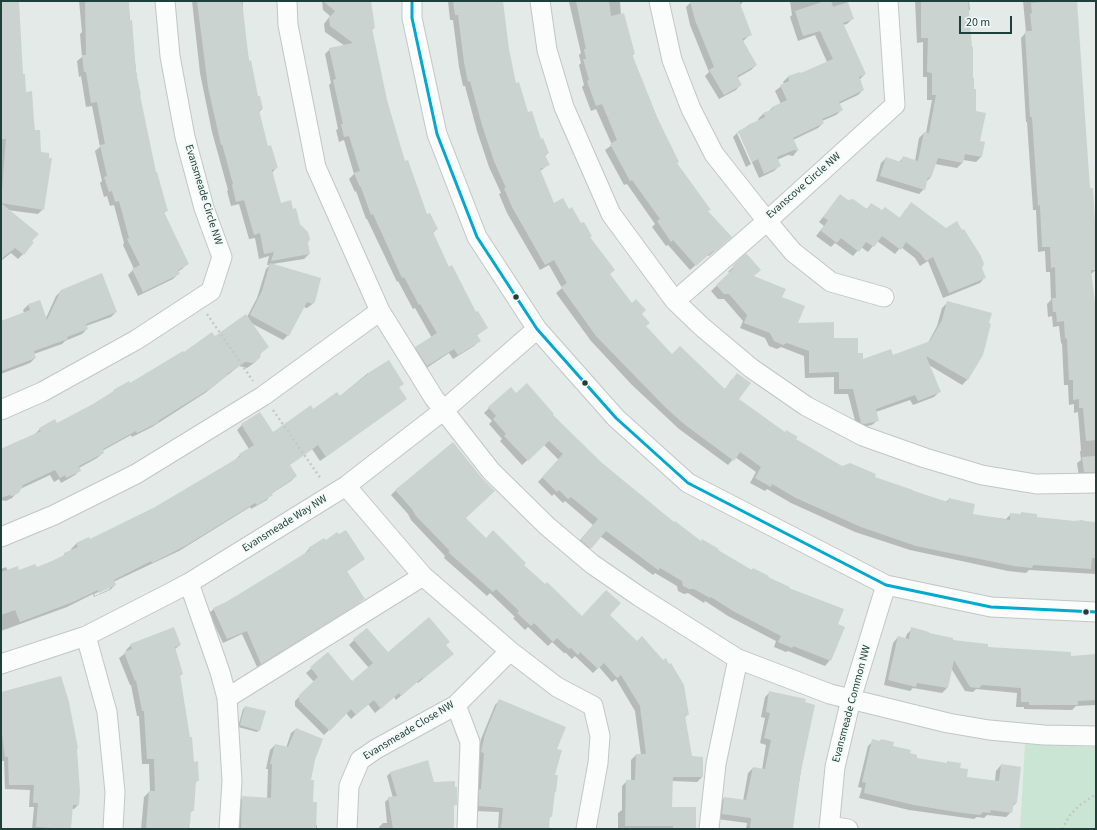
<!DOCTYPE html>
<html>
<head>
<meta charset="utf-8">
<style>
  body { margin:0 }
  #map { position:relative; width:1097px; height:830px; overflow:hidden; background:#e4eae8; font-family:"Source Sans 3",sans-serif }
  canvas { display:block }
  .frame { position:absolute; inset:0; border:2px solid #1f403a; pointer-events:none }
  .scale { position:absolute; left:959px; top:16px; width:53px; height:18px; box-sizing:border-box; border:2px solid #1f403a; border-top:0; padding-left:5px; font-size:12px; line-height:14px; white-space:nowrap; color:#1f403a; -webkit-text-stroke:3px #f2f9f6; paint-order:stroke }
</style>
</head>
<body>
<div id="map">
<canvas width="1097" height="830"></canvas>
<div class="frame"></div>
<div class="scale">20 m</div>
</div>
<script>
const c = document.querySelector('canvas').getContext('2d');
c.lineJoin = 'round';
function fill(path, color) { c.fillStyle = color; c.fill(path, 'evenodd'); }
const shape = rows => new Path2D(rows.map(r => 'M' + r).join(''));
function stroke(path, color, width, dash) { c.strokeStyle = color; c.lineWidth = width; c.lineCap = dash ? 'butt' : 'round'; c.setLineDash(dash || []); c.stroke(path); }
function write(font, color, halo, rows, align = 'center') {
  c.font = font + ' "Source Sans 3",sans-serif'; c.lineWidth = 3; c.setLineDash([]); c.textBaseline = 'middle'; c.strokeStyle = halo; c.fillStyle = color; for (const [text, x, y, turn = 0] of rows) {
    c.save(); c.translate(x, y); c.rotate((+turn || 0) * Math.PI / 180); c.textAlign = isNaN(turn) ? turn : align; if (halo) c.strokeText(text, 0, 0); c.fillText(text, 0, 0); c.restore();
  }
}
fill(shape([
  [1025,744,1096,747,1096,829,1020,829]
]), '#cbe5d5');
fill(shape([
  [1,1,17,1,22,75,43,209,38,214,7,210,31,241,23,254,18,259,11,253,1,261],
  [79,1,128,1,139,96,155,174,167,210,164,213,187,264,182,269,177,272,178,274,173,279,138,296,128,275,134,269,123,245,124,243,114,205,110,206,107,196,104,197,100,183,102,181,95,151,100,147,92,106,86,107,81,76,79,77,77,61,82,57,80,34,82,32],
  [192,1,243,1,243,12,242,14,249,62,257,97,262,109,259,112,267,147,277,167,272,173,280,204,299,225,307,243,309,254,304,259,272,264,315,302,307,308,303,307,288,335,283,340,251,323,268,347,260,354,259,358,254,363,247,368,239,366,205,393,152,427,132,437,131,435,102,451,103,453,97,458,79,468,80,470,75,475,61,483,59,479,54,482,50,475,20,489,12,498,6,501,1,500,1,449,35,434,40,429,57,424,94,404,114,391,130,385,215,337,247,317,257,298,266,269,270,265,267,265,269,256,259,259,255,238,249,239,239,204,231,206,227,191,228,190,212,132,200,73],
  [322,1,370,1,374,28,371,30,386,100,404,162,427,216,437,229,432,234,448,268,476,314,487,328,476,336,479,341,474,346,453,359,449,353,422,371,411,353,416,348,432,338,415,308,413,309,398,281,397,282,367,219,366,219,356,191,355,192,349,179,354,174,344,140,339,142,336,130,338,129,329,85,331,83,325,54,330,49,345,46,325,32,324,24,330,16,323,10],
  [448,1,502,1,508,50,515,84,527,114,548,153,545,156,548,165,540,171,554,204,569,210,589,238,609,274,631,305,641,314,645,327,672,356,725,389,732,379,738,399,795,440,842,467,946,502,949,499,971,515,1006,519,1011,514,1036,518,1096,523,1096,574,1029,570,1026,573,1008,571,910,550,855,532,791,503,767,489,765,491,750,483,756,472,735,457,728,465,679,429,632,385,591,341,556,293,562,288,549,265,540,270,507,213,499,194,501,193,489,167,477,131,465,86,463,86,459,67,453,20,450,20],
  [567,1,620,1,621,15,634,53,632,56,676,164,707,211,725,242,709,256,707,255,690,270,668,245,666,246,652,227,655,224,627,184,624,185,605,150,612,145,596,109,591,111,582,87,584,85,579,65,581,63,579,55,581,53,569,2],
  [693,1,744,1,740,5,751,34,743,41,756,65,751,70,737,78,741,84,736,90,719,99,705,76,709,72,690,25,686,7,691,2],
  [790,1,847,1,852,19,847,24,843,25,865,74,860,79,863,90,858,95,839,104,842,110,836,115,822,121,823,123,818,128,793,140,797,151,793,156,788,155,777,160,779,166,774,171,759,178,739,133,737,133,749,125,759,121,758,119,763,114,768,112,772,108,781,104,775,91,784,84,783,82,788,77,800,73,800,74,827,62,815,35,798,41,790,17,792,15],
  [915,1,969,1,970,10,968,11,972,79,975,112,981,157,976,162,963,160,963,162,957,168,935,164,930,178,926,182,924,189,919,194,876,181,881,163,886,158,899,162,903,158,915,161,919,138,924,133,926,133,932,100,927,100,927,77,923,77,923,42,917,43],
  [1023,1,1076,1,1089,189,1096,252,1096,270,1091,274,1094,303,1096,303,1096,476,1079,477,1077,463,1081,460,1080,452,1081,450,1078,412,1074,413,1074,404,1069,405,1068,385,1064,385,1062,344,1061,343,1059,326,1053,327,1052,316,1048,317,1047,304,1051,300,1050,272,1046,272,1045,251,1038,252,1036,210,1033,210,1027,122,1026,122,1021,38,1026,32],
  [737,133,751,164,746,167,733,137],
  [840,196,866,210,871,204,882,211,899,219,906,209,981,268,985,277,980,283,943,298,928,261,920,266,915,258,901,247,895,254,877,241,868,252,861,247,853,256,835,243,831,247,816,236,824,226,819,222],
  [746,255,753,277,781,298,797,324,833,339,857,354,862,360,893,357,928,343,937,326,942,308,947,303,982,354,967,380,962,385,929,365,939,392,934,397,913,405,910,400,876,412,878,420,872,425,858,428,857,428,848,394,834,394,834,377,805,378,804,356,781,347,777,349,769,346,765,338,740,328,743,321,724,299,718,299,711,291,730,273,728,272],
  [61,291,116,312,111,317,86,326,87,329,82,334,65,341,62,344,34,354,35,358,30,363,1,374,1,325,24,313,23,310,28,305,40,301,46,318,56,296],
  [368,373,403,384,398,388,406,399,400,404,320,461,312,449,289,465,296,476,291,481,271,494,267,500,251,509,250,507,179,551,113,582,115,585,110,590,94,597,93,594,67,607,1,631,1,569,6,567,8,571,19,571,36,568,62,557,65,554,72,551,71,549,76,544,88,538,89,541,156,508,235,461,235,460,240,455,249,449,237,430,242,425,260,413,273,433,313,410,339,397],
  [110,587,110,589,95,596,94,594],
  [516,394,552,415,600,463,674,523,701,542,751,571,753,569,788,589,836,625,830,660,825,666,788,651,786,652,774,647,776,641,728,616,705,601,704,603,688,593,684,594,678,591,677,586,655,573,653,575,600,536,585,553,576,545,593,525,565,501,563,503,554,494,552,496,538,482,559,460,544,445,522,465,500,441,502,439,489,424,492,421,484,413,489,408],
  [396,490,465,518,485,540,523,565,582,617,609,615,688,714,684,718,691,757,702,758,702,777,697,782,672,781,671,808,694,829,618,829,618,813,622,810,622,786,627,781,631,781,631,760,636,755,641,755,635,711,616,679,612,682,599,667,593,673,575,656,572,659,566,653,564,653,552,642,548,646,528,627,525,630,513,618,515,617,490,593,487,596,444,558,445,556,411,520,408,514,391,495],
  [309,549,364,559,346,572,363,599,359,603,257,667,242,634,223,643,209,613,214,609,227,603,305,554,305,553],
  [912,629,952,641,987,648,1070,657,1096,655,1096,705,1076,706,1072,710,1024,709,1024,707,1016,707,1017,693,976,689,973,692,965,691,951,668,947,688,942,693,913,688,910,691,884,685,893,643,898,637,905,639,907,634],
  [354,640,388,653,445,645,447,659,418,683,417,682,396,700,394,697,375,713,368,704,351,719,346,713,324,735,295,706,295,701,314,682,306,673,328,654,352,682,369,668,349,645],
  [131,645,180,645,175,649,182,674,179,677,193,763,198,780,195,783,193,810,190,813,189,829,141,829,144,797,150,791,149,764,142,764,139,716,137,716,131,685,130,685,119,658,127,652,126,650],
  [1,692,76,749,78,805,74,809,72,809,70,829,32,829,34,807,29,807,30,790,5,789,4,761,1,761],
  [770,692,803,757,792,829,746,829,747,823,717,819,719,803,724,798,743,801,748,773,753,768,762,770,766,745,760,743,765,718,761,717,765,697],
  [499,701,555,750,551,816,549,819,548,829,498,829,499,812,475,811,480,757,477,757,481,739,495,705],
  [245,707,259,730,257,732,238,727,243,709],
  [296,729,314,760,309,781,315,825,317,825,317,829,237,829,238,802,243,797,267,799,268,769,266,769,270,750,275,745,286,748,291,733],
  [881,740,915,759,945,764,948,762,959,768,966,778,995,781,996,771,1001,765,1016,803,1012,807,1011,812,1006,817,987,815,984,818,977,817,974,819,909,810,859,798,862,788,858,787,868,746,873,741,879,742],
  [391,772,434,783,456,804,453,807,453,829,379,829,379,827,383,823,387,823,385,802,389,798,393,798,387,776]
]), '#0003');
fill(shape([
  [1,1,19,1,23,74,25,74,26,92,32,91,34,121,35,130,40,130,41,152,49,153,49,158,52,158,44,210,1,203,6,139,1,139],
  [85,1,129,1,130,21,132,20,136,72,141,95,140,95,156,172,157,172,168,211,164,212,189,264,178,270,180,274,143,292,132,269,140,265,127,239,129,238,119,201,115,202,112,191,109,192,104,177,107,176,100,145,105,144,97,102,91,103,86,72,84,72,82,55,86,55],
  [197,1,242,1,249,61,251,60,258,96,260,96,263,109,259,110,268,146,271,145,278,168,272,170,281,203,291,200,293,209,296,208,300,224,308,232,310,239,308,243,310,254,271,261,274,252,264,254,260,233,254,235,244,200,236,202,232,185,233,184,222,144,221,145,208,87],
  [323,1,371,1,375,28,372,28,387,100,405,161,408,160,427,214,430,213,438,229,433,232,449,267,452,265,476,312,478,311,488,328,477,335,481,341,458,355,454,349,427,366,415,347,437,333,420,304,419,305,404,277,402,278,373,214,371,215,361,187,360,187,354,173,360,171,349,136,344,137,341,124,343,124,333,80,336,79,329,48,353,43,330,26,329,18,335,11],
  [453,1,503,1,509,49,516,83,519,82,528,112,532,111,541,139,543,138,549,153,545,155,550,165,540,169,554,203,563,198,569,209,572,207,581,223,584,222,592,236,590,237,615,270,610,274,632,303,636,299,646,310,642,314,650,323,646,326,672,354,680,346,725,389,737,373,751,383,739,399,785,432,786,430,798,437,796,439,842,466,850,463,876,474,875,477,913,490,913,491,948,502,949,498,975,504,973,514,1010,520,1010,513,1021,514,1021,512,1037,514,1037,517,1074,521,1082,520,1085,521,1096,522,1096,558,1092,558,1091,569,1033,565,1032,568,1014,566,916,546,861,527,796,498,772,484,771,487,755,478,761,467,740,452,734,461,684,424,666,408,596,336,561,287,567,283,554,260,545,265,512,207,504,188,506,188,494,161,482,125,470,81,468,82,464,62,458,15,455,15],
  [576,1,609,1,611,16,624,13,635,54,632,54,657,117,679,162,677,163,711,210,708,211,732,237,715,252,713,251,696,266,673,240,671,242,657,221,660,219,632,180,630,181,610,144,617,140,602,104,596,106,587,81,589,80,583,59,586,59,584,49,586,49],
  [690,1,739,1,752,35,742,39,757,65,737,76,742,85,724,95,709,70,714,67,695,20],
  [825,1,831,1,833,7,848,2,854,19,843,23,866,74,859,77,864,90,839,102,843,110,822,119,824,123,793,138,799,151,794,150,777,157,781,166,764,174,758,159,752,162,738,131,749,126,748,125,765,117,763,113,773,109,772,107,787,100,780,85,789,81,788,76,800,72,801,73,833,59,820,31,803,36,795,11],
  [921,1,968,1,972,47,973,47,973,78,974,78,974,89,976,89,976,111,986,113,980,141,985,142,982,157,965,154,963,163,938,158,931,178,928,177,925,190,880,176,886,157,901,162,903,156,918,161,924,132,929,133,936,95,932,95,932,73,927,72,928,38,921,38],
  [1054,1,1077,1,1090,188,1093,188,1096,237,1096,270,1091,270,1095,302,1096,302,1096,440,1086,441,1083,408,1079,408,1079,399,1073,400,1073,380,1069,380,1067,339,1065,338,1064,321,1057,322,1056,312,1053,312,1052,298,1056,298,1055,267,1051,268,1050,247,1042,247,1040,205,1038,206,1032,117,1030,117,1025,31,1032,31,1030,14,1032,13,1031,3],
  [840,194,848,200,853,199,867,209,871,203,882,210,885,207,900,218,911,202,946,228,957,221,962,230,964,229,981,256,984,264,982,268,986,278,949,293,933,257,926,261,920,253,906,242,901,250,882,236,874,247,866,242,859,252,841,238,837,243,821,231,828,220,823,217],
  [1,203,39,234,32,241,34,242,24,255,15,248,1,259],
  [746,253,761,270,754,276,786,289,782,297,805,306,798,323,834,322,834,338,858,338,858,353,863,353,863,359,891,349,893,355,930,341,942,320,947,301,992,313,989,323,991,324,983,355,968,380,926,356,941,392,918,401,915,395,876,409,879,421,864,424,861,423,853,389,839,389,839,372,809,373,809,351,787,343,783,345,774,341,770,333,744,323,747,315,729,294,724,294,716,285,734,268,732,266],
  [270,263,321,278,315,302,314,302,313,304,307,302,289,336,250,315,262,291],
  [102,273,117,312,86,324,88,329,67,337,68,339,34,351,36,358,1,371,1,321,30,310,28,304,40,300,47,320,61,290],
  [246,314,269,347,261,353,260,358,253,363,245,362,227,374,228,375,211,388,158,421,159,422,137,433,136,431,103,449,104,453,79,466,81,471,66,478,65,475,60,478,55,470,23,485,19,493,12,496,9,495,1,498,1,449,41,431,39,428,55,419,57,423,93,404,114,391,113,390,129,381,130,383,183,351,184,352,212,332,215,336],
  [389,360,404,384,399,387,407,399,326,457,318,445,296,461,290,465,297,476,272,493,273,495,257,505,255,503,185,546,152,563,151,561,114,580,116,585,99,593,98,590,73,602,20,622,15,610,1,615,1,572,18,566,19,570,35,564,37,567,50,562,64,555,64,553,78,547,76,543,89,537,90,539,155,507,241,456,239,454,254,445,241,424,260,412,273,432,311,405,313,409,337,392,340,396,368,374,368,373],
  [527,383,554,414,553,415,601,462,674,522,675,521,701,541,702,539,719,549,718,550,752,570,753,568,769,576,768,577,790,587,789,588,844,609,838,624,845,627,831,661,793,646,792,648,778,642,781,636,733,611,711,597,710,598,694,589,689,589,683,586,682,581,660,568,658,570,606,531,591,549,581,540,598,519,571,497,568,499,559,490,557,492,542,477,563,454,549,441,528,461,504,436,506,434,493,419,496,416,488,407,511,387,516,393],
  [453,442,482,478,495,491,466,518,486,538,493,530,526,563,524,565,545,584,547,582,582,616,606,590,621,603,610,615,637,641,642,636,663,660,666,658,669,664,671,663,684,685,689,715,685,715,692,756,703,757,703,777,673,777,672,807,696,807,696,829,673,829,673,826,625,826,626,780,635,780,636,754,646,754,640,706,621,675,617,678,604,663,598,669,580,652,578,655,571,648,569,649,557,638,553,642,534,623,531,626,517,613,519,611,496,589,493,592,448,552,450,551,416,516,412,509,395,490],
  [1096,456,1096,472,1084,472,1082,457],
  [346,530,365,559,347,571,365,599,261,664,247,631,227,639,213,608,226,602,280,569,310,550,308,548,324,538,326,540,337,532,339,534],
  [429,617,450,642,446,645,454,654,423,679,422,678,401,696,399,693,381,709,374,700,356,715,351,709,330,731,299,701,299,695,318,677,310,667,328,652,352,681,373,663,353,639,367,628,388,652],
  [174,627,181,645,175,647,183,674,180,675,190,737,192,737,194,762,198,761,199,781,196,781,194,811,191,811,190,824,189,824,188,829,146,828,149,791,155,791,154,759,147,759,144,711,142,711,136,680,135,681,124,652,132,649,130,644],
  [911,627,929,632,929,633,953,638,953,640,988,644,988,647,1071,652,1071,656,1096,654,1096,700,1078,701,1078,705,1029,705,1029,702,1021,702,1021,688,982,685,979,688,970,687,954,660,948,688,917,683,916,687,888,680,898,636,909,639],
  [61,676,69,702,78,748,77,749,80,791,79,805,73,805,71,829,36,827,38,803,33,803,34,785,9,785,8,757,5,757,1,726,1,692],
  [769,691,806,699,805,702,815,705,800,776,793,829,750,829,751,818,722,814,724,797,746,800,753,767,765,769,771,740,764,738,770,713,766,712],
  [499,699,566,727,557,749,562,750,555,775,558,775,556,792,555,792,552,817,550,816,549,829,501,829,503,808,479,806,479,789,481,789,484,753,481,752,485,734],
  [245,706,266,711,260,731,240,725],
  [296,728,323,739,315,760,311,780,314,780,313,802,317,802,316,829,241,829,242,796,271,798,272,764,270,764,275,744,288,747],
  [872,739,880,741,881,739,894,742,893,746,911,750,910,753,917,755,917,758,947,763,947,761,961,763,960,768,968,769,967,777,999,781,1001,764,1021,767,1017,803,1014,803,1012,813,991,810,990,813,983,812,980,815,956,812,914,805,864,793,866,783,862,782],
  [428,760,434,782,455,781,455,787,457,787,457,805,454,805,454,829,393,829,388,797,397,796,390,772]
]), '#cbd3d1');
const minor = shape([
  [287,1,288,25,316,167,380,311,434,398,491,471,547,526,592,564,640,597,738,659,830,694,948,723,989,730,1044,735,1096,736],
  [412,1,412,18,437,134,477,237,537,329,616,418,688,483,886,585,991,607,1096,612],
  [540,1,547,50,564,107,611,214,675,301,701,326,751,368,806,406,863,436,925,458,982,475,1036,484,1096,483],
  [659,1,672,60,691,109,714,154,767,221,793,252,831,282,884,297],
  [675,301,767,221,895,105,888,1],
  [1,410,42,392,136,340,211,291,222,257,204,208,185,137,170,56,165,1],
  [346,486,423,576,510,651,557,687,593,706,600,736,598,763,586,829],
  [1,537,54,515,136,474,263,396,380,311],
  [189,583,220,672,227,698,232,781,229,829],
  [86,636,107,712,115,792,113,829],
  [1,664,86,636,170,593,189,583,346,486,444,410,537,329],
  [227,698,423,576],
  [456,705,470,742,467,829],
  [829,826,848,829],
  [347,829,349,786,360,760,376,749,456,705,510,651],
  [709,829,716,764,738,659],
  [829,829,835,767,851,699,886,585]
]);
stroke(minor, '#c1c7c5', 21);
stroke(shape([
  [207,314,253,381],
  [273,410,321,479],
  [1062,829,1070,815,1080,805,1096,794]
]), '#c0cac8', 2.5, [2, 3]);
stroke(minor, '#fbfcfc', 19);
stroke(shape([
  [412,1,412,18,437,134,477,237,537,329,616,418,688,483,886,585,991,607,1096,612]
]), '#00a9ce', 3);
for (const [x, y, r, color] of [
  [516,297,3.5,"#1f403a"],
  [585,383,3.5,"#1f403a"],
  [1086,612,3.5,"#1f403a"]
]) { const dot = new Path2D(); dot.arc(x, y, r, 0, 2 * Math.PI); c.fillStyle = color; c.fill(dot); stroke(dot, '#f2f9f6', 1.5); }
write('11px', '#1f403a', '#f2f9f6', [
  ["Evanscove Circle NW",804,186,-41],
  ["Evansmeade Circle NW",203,195,73],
  ["Evansmeade Way NW",285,524,-32],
  ["Evansmeade Common NW",852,704,-75],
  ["Evansmeade Close NW",409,731,-31]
]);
</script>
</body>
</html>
